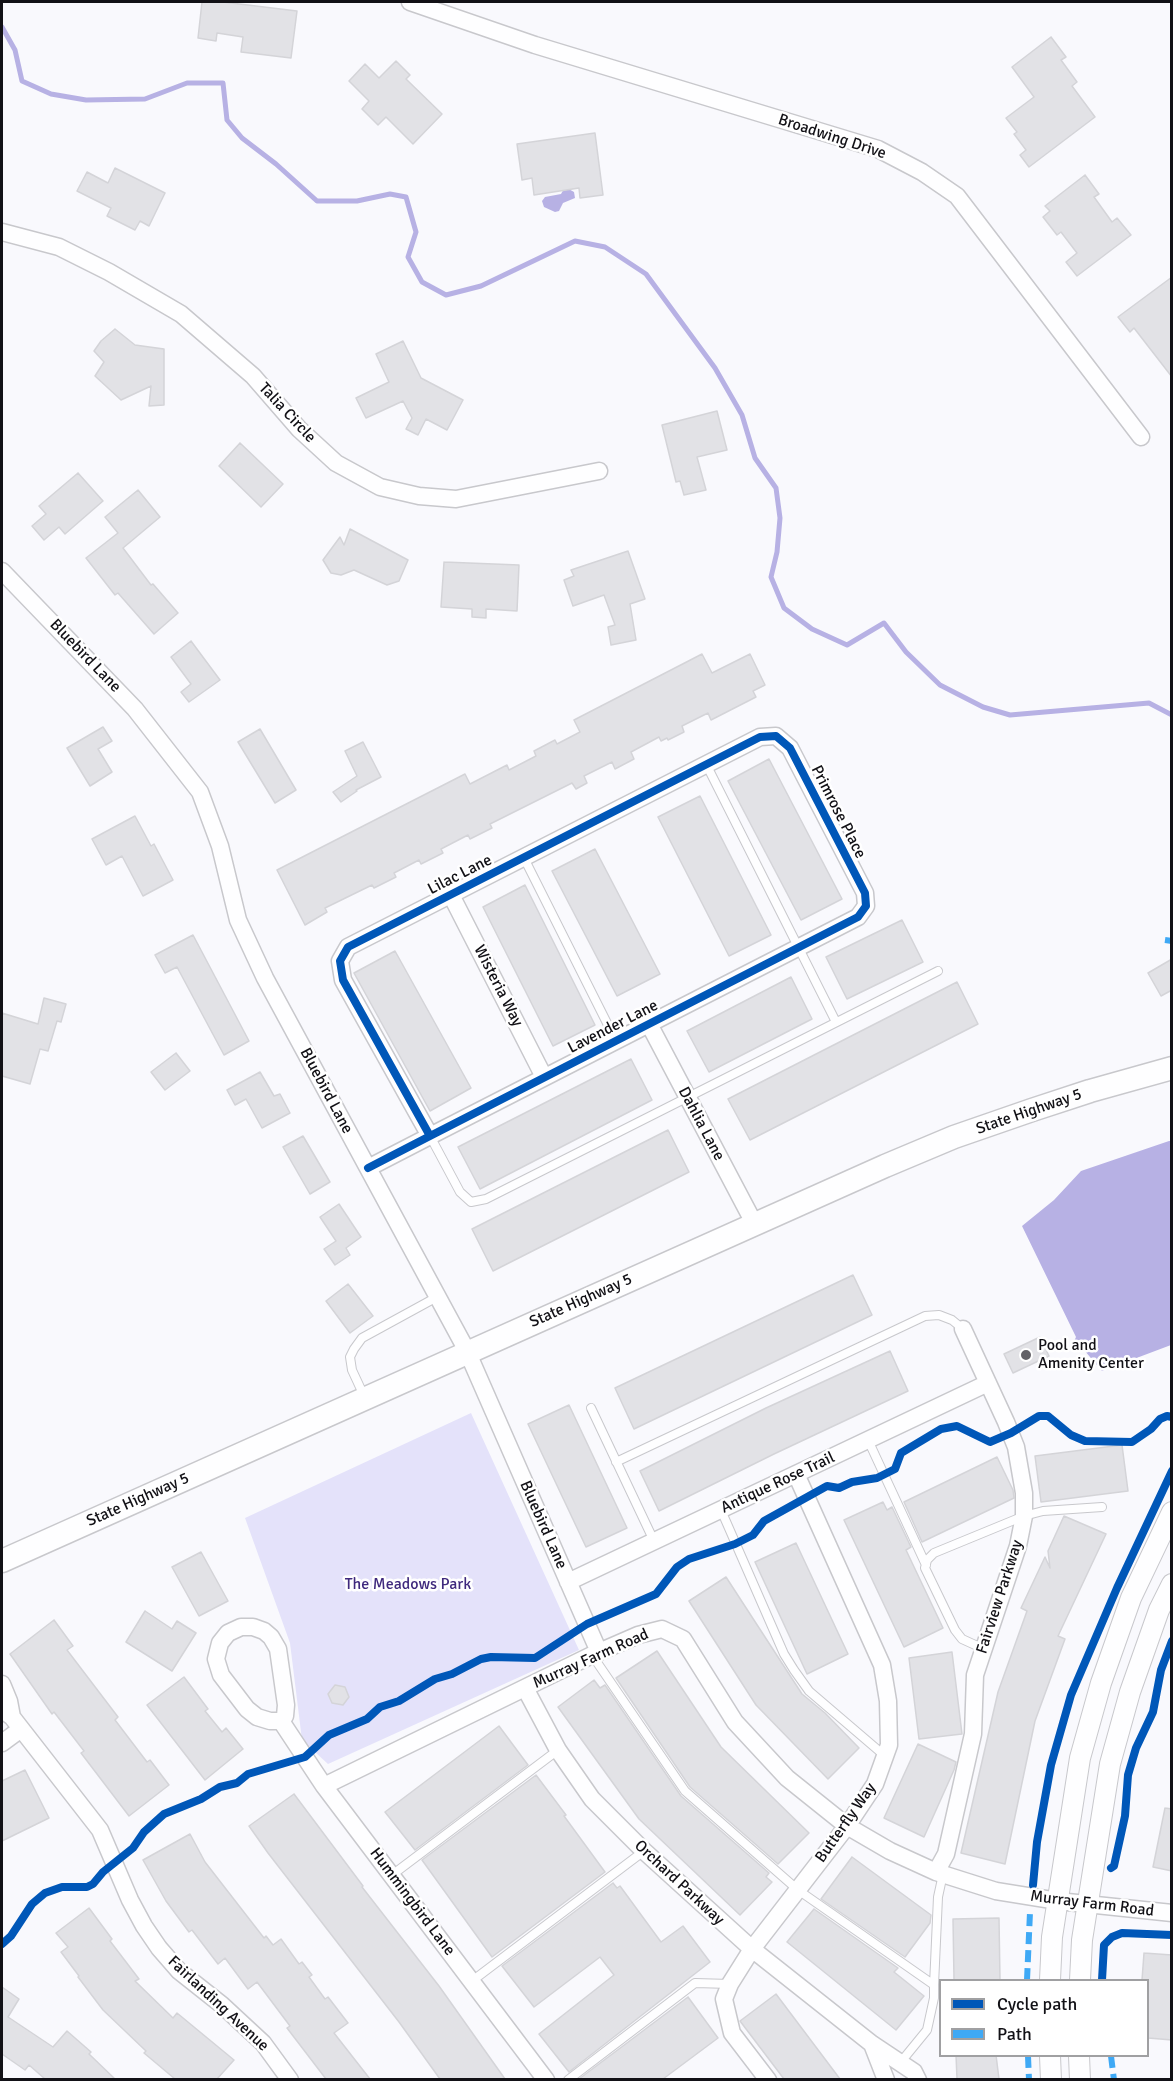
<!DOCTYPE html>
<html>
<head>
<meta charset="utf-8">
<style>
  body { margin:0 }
  #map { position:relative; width:1173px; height:2081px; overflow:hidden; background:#f9f9fd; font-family:Signika,sans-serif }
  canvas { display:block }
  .frame { position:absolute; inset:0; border:3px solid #121116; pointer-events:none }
  .legend { position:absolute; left:939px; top:1979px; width:210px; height:78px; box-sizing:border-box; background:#fff; border:2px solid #a0a0a2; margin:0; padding:8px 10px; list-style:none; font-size:18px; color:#121116 }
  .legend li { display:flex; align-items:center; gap:12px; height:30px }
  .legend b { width:30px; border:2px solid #a0a0a2 }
</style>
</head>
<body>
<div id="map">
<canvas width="1173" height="2081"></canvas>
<div class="frame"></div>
<ul class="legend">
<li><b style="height:8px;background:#0057b8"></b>Cycle path</li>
<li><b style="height:8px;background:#3fa9f5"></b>Path</li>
</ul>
</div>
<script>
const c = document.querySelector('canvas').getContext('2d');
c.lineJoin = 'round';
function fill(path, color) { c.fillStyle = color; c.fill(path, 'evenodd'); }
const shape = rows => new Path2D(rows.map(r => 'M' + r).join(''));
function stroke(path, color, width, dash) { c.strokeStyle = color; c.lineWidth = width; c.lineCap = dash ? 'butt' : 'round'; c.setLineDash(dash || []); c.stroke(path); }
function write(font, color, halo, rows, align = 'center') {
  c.font = font + ' Signika,sans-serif'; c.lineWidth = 5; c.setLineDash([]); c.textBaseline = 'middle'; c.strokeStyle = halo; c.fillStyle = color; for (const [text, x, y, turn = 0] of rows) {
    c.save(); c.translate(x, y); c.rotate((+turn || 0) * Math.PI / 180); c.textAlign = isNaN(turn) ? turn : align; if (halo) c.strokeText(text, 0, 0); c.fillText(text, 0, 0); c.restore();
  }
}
fill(shape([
  [471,1413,579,1650,328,1764,302,1740,290,1643,245,1518]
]), '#e4e2fa');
fill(shape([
  [565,187,574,192,575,198,563,203,559,211,555,212,544,207,542,201,545,197,561,194],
  [1169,1141,1172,1141,1171,1345,1102,1371,1084,1350,1071,1348,1076,1337,1022,1226,1054,1200,1081,1171]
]), '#b7b1e4');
stroke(shape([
  [2,27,15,50,22,81,51,94,86,100,145,99,187,83,223,83,227,120,242,138,276,164,317,201,357,201,390,194,406,197,416,232,408,257,422,282,446,295,481,286,575,241,605,247,646,274,715,368,742,415,755,458,776,488,780,518,777,552,771,577,784,608,812,629,847,645,884,623,906,652,940,685,983,707,1010,715,1149,703,1172,715]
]), '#b7b1e4', 5);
const building = shape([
  [202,2,223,2,297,11,291,58,241,52,243,37,217,33,216,41,198,38,202,2],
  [1051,37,1066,57,1061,60,1077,82,1072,86,1095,117,1029,167,1020,155,1026,150,1014,134,1017,132,1006,118,1034,97,1012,67,1051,37],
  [396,61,410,75,406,79,442,114,413,144,386,117,378,125,362,109,369,101,349,81,365,64,379,78,396,61],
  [595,133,603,195,580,198,579,188,534,195,532,178,522,180,517,144,595,133],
  [115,168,165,193,149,226,140,221,135,230,107,216,111,208,77,191,87,172,108,183,115,168],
  [1085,175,1099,194,1094,197,1112,222,1117,218,1131,235,1077,276,1066,262,1077,253,1061,232,1057,235,1043,217,1050,211,1045,206,1085,175],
  [1172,277,1172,377,1134,328,1130,332,1118,317,1172,277],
  [115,329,135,345,164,349,164,405,149,406,151,386,121,400,95,376,104,362,94,351,101,341,115,329],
  [403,341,421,378,463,400,447,430,426,419,418,435,406,429,412,418,403,401,366,418,356,398,389,382,376,354,403,341],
  [717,411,727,450,697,457,706,490,684,495,680,481,676,482,662,425,717,411],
  [240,443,283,484,261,507,219,466,240,443],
  [78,473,103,501,65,534,59,527,44,540,32,526,46,514,39,506,78,473],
  [138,490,160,517,123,548,151,585,153,584,178,613,154,634,118,593,115,595,86,558,118,533,105,517,138,490],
  [350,529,408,560,399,581,387,585,354,570,341,575,331,573,323,560,340,537,344,545,350,529],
  [628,551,645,599,630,604,636,640,611,645,608,627,615,625,604,595,573,606,564,580,574,576,571,570,628,551],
  [444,562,519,565,517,611,486,609,486,618,472,617,472,609,441,607,444,562],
  [191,641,220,680,189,702,181,692,191,684,171,657,191,641],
  [702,654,712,673,750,654,765,685,753,691,756,697,711,720,708,713,682,726,684,732,668,740,667,738,661,741,659,737,631,752,634,759,615,769,612,762,584,776,587,783,576,789,572,783,490,824,492,828,470,839,468,835,441,849,443,853,421,864,419,860,394,873,396,877,374,888,372,885,325,908,327,912,305,925,277,870,465,774,470,784,507,765,509,770,536,756,534,751,555,740,557,744,580,732,574,720,702,654],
  [103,727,112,741,98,749,112,772,90,786,67,748,103,727],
  [260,729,296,790,275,803,238,742,260,729],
  [363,742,381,777,356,790,357,791,341,802,333,792,357,776,345,751,363,742],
  [769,759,842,899,801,920,728,781,769,759],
  [700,796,771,935,729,956,658,817,700,796],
  [135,816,151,846,154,844,173,880,143,896,122,856,106,865,92,839,135,816],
  [595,849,660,974,617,996,552,871,595,849],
  [525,885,595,1025,553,1046,483,907,525,885],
  [902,920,923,962,847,999,826,957,902,920],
  [193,935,249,1041,224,1055,177,967,165,973,155,955,193,935],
  [395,951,471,1088,430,1111,354,973,395,951],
  [1172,959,1172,990,1161,996,1148,973,1172,959],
  [791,977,812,1019,709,1072,687,1031,791,977],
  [957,982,978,1024,750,1140,728,1099,957,982],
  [44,998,66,1004,61,1022,57,1021,48,1051,40,1049,30,1084,2,1076,2,1013,38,1024,44,998],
  [176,1053,190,1071,165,1090,151,1072,176,1053],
  [631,1059,652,1100,480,1189,458,1147,631,1059],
  [260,1072,274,1096,280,1094,290,1113,262,1128,246,1099,235,1105,227,1090,260,1072],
  [668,1130,689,1172,493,1271,472,1229,668,1130],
  [303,1136,330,1182,310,1194,283,1147,303,1136],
  [339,1204,361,1237,346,1248,350,1255,335,1265,324,1249,336,1241,320,1217,339,1204],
  [853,1275,872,1315,634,1429,615,1388,853,1275],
  [348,1284,373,1316,350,1333,326,1301,348,1284],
  [1040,1337,1049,1356,1013,1373,1004,1354,1040,1337],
  [890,1351,908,1391,774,1454,659,1511,640,1471,766,1408,890,1351],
  [569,1405,627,1528,586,1547,528,1424,569,1405],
  [1122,1445,1128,1491,1041,1502,1035,1456,1122,1445],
  [997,1457,1013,1490,1014,1498,922,1542,904,1502,997,1457],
  [883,1502,887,1510,892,1507,911,1547,906,1550,943,1628,904,1647,844,1520,883,1502],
  [1064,1516,1106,1534,1058,1636,1065,1639,1035,1721,1005,1864,961,1853,998,1692,1027,1611,1021,1608,1045,1557,1050,1568,1048,1551,1064,1516],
  [796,1543,848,1654,807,1674,755,1562,796,1543],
  [201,1552,228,1601,199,1616,172,1567,201,1552],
  [726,1577,802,1694,825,1713,859,1748,828,1779,756,1705,689,1601,726,1577],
  [145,1611,172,1629,177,1621,196,1633,172,1671,126,1642,145,1611],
  [54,1620,73,1646,67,1650,118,1717,115,1720,147,1762,150,1760,169,1785,129,1816,81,1753,84,1751,54,1712,52,1714,10,1654,54,1620],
  [657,1651,721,1747,809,1833,778,1864,690,1787,616,1678,657,1651],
  [952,1652,962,1734,919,1739,909,1658,952,1652],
  [184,1677,208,1709,205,1711,222,1732,226,1728,243,1749,205,1780,147,1705,184,1677],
  [594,1680,600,1688,605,1685,681,1796,769,1873,766,1877,772,1882,740,1915,639,1819,558,1707,594,1680],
  [335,1685,345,1687,349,1697,343,1705,332,1703,328,1694,335,1685],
  [499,1726,528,1765,415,1850,385,1812,499,1726],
  [918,1744,956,1762,954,1770,924,1837,884,1818,918,1744],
  [25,1770,49,1818,2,1841,2,1781,25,1770],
  [536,1775,566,1815,564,1816,605,1872,492,1957,422,1860,536,1775],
  [294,1794,363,1886,362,1887,439,1986,505,2079,440,2079,399,2022,268,1853,249,1826,294,1794],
  [1165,1808,1172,1809,1172,1871,1153,1867,1165,1808],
  [190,1834,205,1862,264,1938,266,1936,273,1945,281,1939,299,1964,302,1962,312,1975,309,1977,325,1999,328,1997,348,2023,334,2033,370,2079,326,2079,287,2028,290,2026,257,1982,248,1989,225,1958,218,1964,192,1930,189,1932,166,1901,143,1860,190,1834],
  [852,1857,931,1915,930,1923,905,1957,821,1899,852,1857],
  [613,1883,617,1888,620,1886,661,1942,683,1926,710,1962,569,2072,539,2034,614,1975,600,1957,534,2007,502,1966,613,1883],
  [89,1908,112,1939,110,1941,139,1979,135,1981,173,2018,177,2013,234,2060,217,2079,175,2079,144,2053,146,2051,103,2010,78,1977,79,1976,61,1952,68,1947,56,1933,89,1908],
  [814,1909,898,1968,894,1972,924,1996,896,2030,787,1942,814,1909],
  [999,1918,1000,1980,954,1980,953,1919,999,1918],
  [1144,1953,1172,1955,1172,2040,1148,2038,1148,1980,1142,1980,1144,1953],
  [2,1987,19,1999,8,2017,53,2047,67,2031,91,2052,89,2054,115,2079,45,2079,29,2065,25,2070,2,2054,2,1987],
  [776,1994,840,2079,784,2079,740,2021,776,1994],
  [688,1997,718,2038,663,2079,579,2079,688,1997],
  [956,2055,996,2055,999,2079,957,2079,956,2055]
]);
fill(building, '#e2e2e6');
stroke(building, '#d4d4d8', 1.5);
const service = shape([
  [706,764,836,1022],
  [524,858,616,1041],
  [430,1136,460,1192,471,1202,486,1199,938,971],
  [365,1398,352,1370,350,1357,354,1349,362,1338,437,1297],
  [591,1408,654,1541],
  [868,1440,926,1565],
  [616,1462,925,1316,939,1315,952,1320,963,1329],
  [721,1510,784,1654,794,1670,809,1691,885,1756],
  [984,1649,962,1639,955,1630,925,1568,927,1560,934,1553,1024,1516,1043,1511,1102,1507],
  [592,1655,685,1791,798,1890,934,1985,934,1998,927,2030,900,2063],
  [392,1875,558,1750],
  [472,1981,644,1851],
  [934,1985,938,1897,943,1874],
  [568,2080,695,1983,730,1984]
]);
const minor = shape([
  [410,2,535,45,878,149,922,172,957,196,1141,437],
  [2,232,59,247,109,272,181,314,253,376,299,429,336,463,380,487,419,496,456,499,599,471],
  [2,571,135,709,200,792,220,846,238,920,265,978,467,1351,599,1652],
  [451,895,544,1077],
  [649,1024,754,1223],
  [368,1168,430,1136,858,917,866,906,865,893,790,748,776,736,760,737,348,947,340,961,343,980,430,1136],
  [568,1582,988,1383],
  [2,1684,9,1701,12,1717],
  [525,1688,558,1750,592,1799,644,1851,752,1949,872,2044,914,2072,918,2080],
  [2,1710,12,1717,100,1830,130,1900,144,1926,159,1948,179,1971,222,2005,263,2043,290,2080],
  [281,1721,270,1721,257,1717,247,1709,221,1675,216,1659,220,1643,228,1633,241,1627,253,1627,264,1631,271,1637,278,1649,286,1705,285,1716,281,1721,324,1786,546,2080],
  [2,1743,21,1729],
  [324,1786,592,1655,638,1635,662,1629,683,1639,735,1722,787,1778,847,1826,890,1851,936,1872,996,1891,1058,1901,1172,1913],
  [936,1872,946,1854,973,1734,975,1675,1018,1546,1024,1516,1024,1493,1016,1447,1006,1422,963,1329],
  [872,2044,886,2080],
  [768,2080,732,2033,724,1999,730,1984,752,1949,847,1826,875,1784,889,1745,888,1701,882,1665,796,1474]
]);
const tertiary = shape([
  [1050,1980,1052,1937,1080,1758,1101,1683,1131,1598,1172,1512],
  [1080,1980,1082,1940,1110,1764,1130,1692,1159,1610,1172,1584],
  [1050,2056,1051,2080],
  [1079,2056,1080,2080]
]);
const secondary = shape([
  [2,1561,885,1166,954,1137,1032,1110,1090,1091,1172,1068]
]);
stroke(service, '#c8c8cc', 10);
stroke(minor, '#c8c8cc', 19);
stroke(tertiary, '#c8c8cc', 22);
stroke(secondary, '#c8c8cc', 25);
stroke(service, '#fefeff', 8);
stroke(minor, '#fefeff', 16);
stroke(tertiary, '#fefeff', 20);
stroke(secondary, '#fefeff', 22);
stroke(shape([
  [1165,940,1172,941],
  [1027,1980,1030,1912],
  [1028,2056,1029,2080],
  [1111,2056,1114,2080]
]), '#3fa9f5', 6, [12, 6]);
stroke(shape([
  [368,1168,430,1136,858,917,866,906,865,893,790,748,776,736,760,737,348,947,340,961,343,980,430,1136],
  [1111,1868,1114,1866,1125,1816,1128,1775,1136,1748,1153,1712,1161,1670,1172,1641],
  [1033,1885,1037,1842,1051,1765,1071,1695,1117,1588,1172,1471],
  [2,1944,11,1936,32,1904,45,1893,62,1887,87,1887,93,1884,103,1872,133,1848,144,1832,164,1814,201,1799,220,1787,237,1783,248,1774,305,1757,329,1735,367,1719,380,1707,399,1701,435,1679,452,1674,481,1659,491,1657,535,1658,587,1624,656,1594,677,1567,689,1559,735,1544,753,1535,764,1521,827,1486,839,1488,852,1482,877,1478,895,1469,901,1453,941,1429,957,1426,990,1442,1011,1433,1039,1416,1048,1416,1071,1435,1085,1441,1132,1442,1151,1429,1160,1419,1167,1416,1172,1417],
  [1102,1980,1104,1945,1112,1937,1122,1933,1172,1935]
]), '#0057b8', 8);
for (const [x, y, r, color] of [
  [1026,1355,6,"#636267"]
]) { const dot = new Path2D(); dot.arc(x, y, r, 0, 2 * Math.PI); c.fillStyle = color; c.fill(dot); stroke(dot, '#fff', 2); }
write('16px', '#121116', '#fff', [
  ["Broadwing Drive",832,137,18],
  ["Talia Circle",287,413,47],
  ["Bluebird Lane",85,656,46],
  ["Primrose Place",838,812,63],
  ["Lilac Lane",460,875,-27],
  ["Wisteria Way",498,986,63],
  ["Lavender Lane",613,1027,-27],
  ["Bluebird Lane",326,1091,62],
  ["State Highway 5",1029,1112,-19],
  ["Dahlia Lane",701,1124,62],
  ["State Highway 5",581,1301,-24],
  ["Antique Rose Trail",778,1483,-25],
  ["State Highway 5",138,1500,-24],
  ["Bluebird Lane",543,1525,66],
  ["Fairview Parkway",1000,1597,-72],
  ["Murray Farm Road",591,1659,-24],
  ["Butterfly Way",846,1823,-55],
  ["Orchard Parkway",679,1883,43],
  ["Hummingbird Lane",412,1902,53],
  ["Murray Farm Road",1092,1904,7],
  ["Fairlanding Avenue",218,2004,43]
]);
write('16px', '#121116', '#fff', [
  ["Pool and",1038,1346],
  ["Amenity Center",1038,1364]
], 'left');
write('16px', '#3f297d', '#fff', [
  ["The Meadows Park",408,1585]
]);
</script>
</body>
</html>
